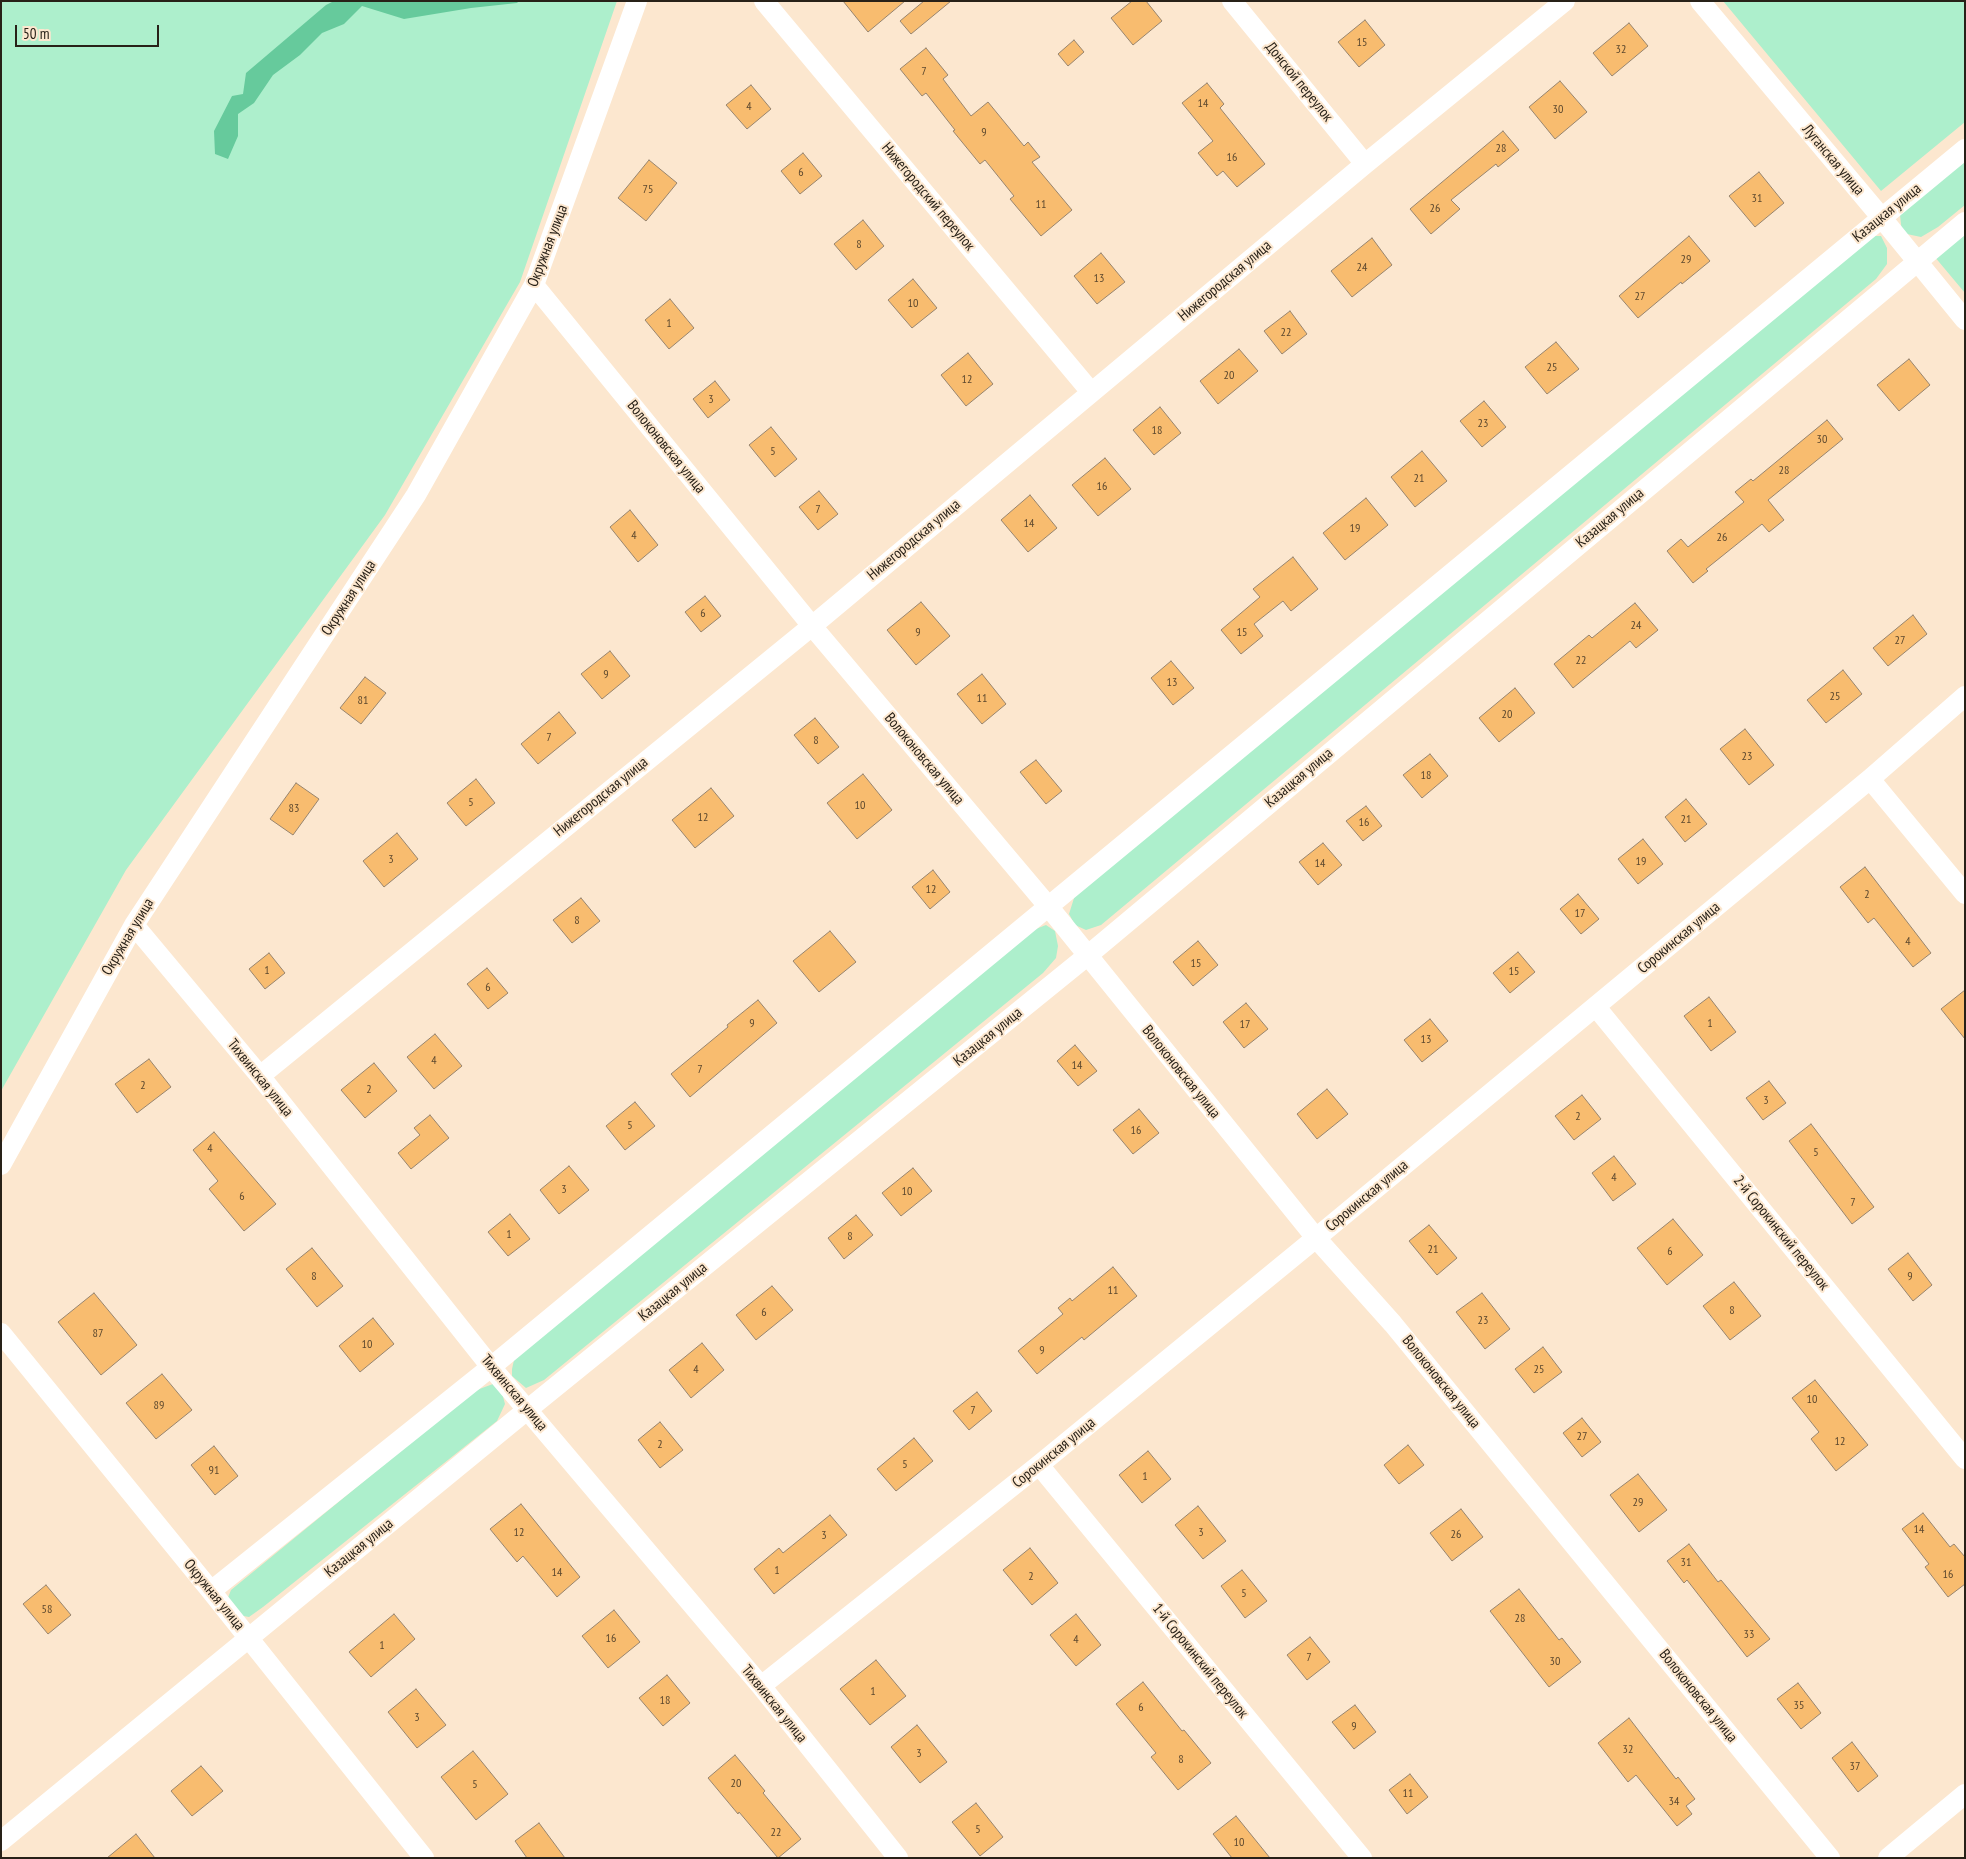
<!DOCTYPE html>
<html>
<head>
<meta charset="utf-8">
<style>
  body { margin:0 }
  #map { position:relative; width:1966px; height:1859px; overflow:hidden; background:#fce7cf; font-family:"PT Sans Narrow",sans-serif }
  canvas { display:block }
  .frame { position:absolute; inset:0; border:2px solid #282118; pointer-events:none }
  .scale { position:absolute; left:15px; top:25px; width:144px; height:22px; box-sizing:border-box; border:2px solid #282118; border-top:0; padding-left:6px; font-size:15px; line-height:18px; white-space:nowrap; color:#282118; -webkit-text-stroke:4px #fce7cf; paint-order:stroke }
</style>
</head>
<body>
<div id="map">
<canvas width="1966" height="1859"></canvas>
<div class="frame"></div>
<div class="scale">50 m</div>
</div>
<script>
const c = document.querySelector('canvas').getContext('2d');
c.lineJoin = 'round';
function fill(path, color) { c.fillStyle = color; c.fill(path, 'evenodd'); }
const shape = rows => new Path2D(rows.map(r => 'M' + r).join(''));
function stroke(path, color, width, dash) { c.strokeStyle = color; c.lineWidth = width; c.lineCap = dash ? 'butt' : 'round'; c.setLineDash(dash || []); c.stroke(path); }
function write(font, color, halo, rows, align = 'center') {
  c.font = font + ' "PT Sans Narrow",sans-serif'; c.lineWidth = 4; c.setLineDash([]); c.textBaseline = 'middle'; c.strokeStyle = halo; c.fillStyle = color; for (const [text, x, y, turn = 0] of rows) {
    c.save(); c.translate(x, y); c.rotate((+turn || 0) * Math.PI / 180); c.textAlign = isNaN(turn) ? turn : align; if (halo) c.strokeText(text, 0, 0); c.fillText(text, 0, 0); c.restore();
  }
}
fill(shape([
  [1,1,617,1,520,282,385,515,126,870,1,1091],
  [1723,1,1965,1,1965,122,1881,191],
  [1965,158,1965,205,1938,227,1921,237,1902,233,1900,215],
  [1965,232,1965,293,1934,256],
  [1872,236,1881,236,1887,248,1887,264,1876,279,1101,925,1086,930,1075,925,1069,914,1075,895],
  [1046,925,1055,931,1058,946,1056,958,1043,973,544,1380,526,1388,512,1376,512,1369,514,1360,1028,932],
  [493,1384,501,1389,505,1404,497,1421,263,1607,249,1617,238,1615,227,1600,231,1590,474,1391]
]), '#adefcc');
fill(shape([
  [334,1,519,1,517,3,471,8,404,19,362,6,344,24,322,33,300,55,273,75,254,103,238,114,238,136,228,159,215,154,214,131,232,96,243,94,246,73,326,5]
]), '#66ca9c');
const building = shape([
  [843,1,905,1,868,32,843,1],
  [924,1,951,1,911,34,900,21,924,1],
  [1132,1,1146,1,1162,21,1133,45,1111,18,1132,1],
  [1365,20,1385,45,1359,67,1338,42,1365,20],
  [1629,23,1648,46,1612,76,1593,53,1629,23],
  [1074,40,1084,52,1068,66,1058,54,1074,40],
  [926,48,948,75,943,79,971,116,988,102,1024,146,1028,142,1040,157,1032,162,1072,210,1041,236,1010,199,1014,196,985,160,980,164,953,131,955,130,926,93,922,96,900,69,926,48],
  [1560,81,1587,112,1555,139,1529,107,1560,81],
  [1207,83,1224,104,1220,108,1265,164,1237,187,1223,171,1217,176,1198,153,1213,141,1182,103,1207,83],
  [751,85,771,109,747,129,726,105,751,85],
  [1503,131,1519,150,1498,167,1496,164,1451,200,1460,209,1431,234,1410,209,1503,131],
  [803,153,822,176,800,194,781,171,803,153],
  [649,160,677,183,646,221,618,198,649,160],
  [1759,172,1784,203,1755,227,1729,196,1759,172],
  [863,220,884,246,856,270,834,244,863,220],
  [1689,236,1710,261,1682,284,1681,282,1638,318,1619,296,1689,236],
  [1372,238,1392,265,1352,297,1331,271,1372,238],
  [1101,253,1125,282,1097,304,1074,276,1101,253],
  [913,279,937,308,912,328,888,300,913,279],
  [670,299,694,328,669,349,645,320,670,299],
  [1290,311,1307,334,1282,354,1264,331,1290,311],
  [1556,342,1579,369,1547,394,1525,367,1556,342],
  [1239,349,1258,371,1218,404,1200,381,1239,349],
  [968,353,993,384,966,406,941,375,968,353],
  [1909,359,1930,385,1899,411,1877,385,1909,359],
  [715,381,730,400,708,418,693,399,715,381],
  [1484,401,1506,427,1482,447,1460,421,1484,401],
  [1160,407,1181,433,1154,455,1133,430,1160,407],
  [1827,420,1843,439,1768,500,1784,520,1769,532,1762,524,1706,569,1708,571,1693,583,1667,551,1681,539,1688,547,1744,502,1735,492,1751,479,1753,481,1827,420],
  [771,427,797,459,775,477,749,445,771,427],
  [1422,451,1447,481,1415,507,1391,477,1422,451],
  [1105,458,1131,489,1098,516,1072,485,1105,458],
  [819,491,838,514,818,530,799,507,819,491],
  [1030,495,1057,528,1028,552,1001,520,1030,495],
  [1366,498,1388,525,1345,560,1323,533,1366,498],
  [630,510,658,545,638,562,610,527,630,510],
  [1293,557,1318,589,1291,611,1283,601,1254,624,1263,636,1241,654,1221,630,1260,597,1253,589,1293,557],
  [705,596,721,616,701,632,685,612,705,596],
  [921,602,950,636,916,665,887,630,921,602],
  [1635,603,1658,630,1636,648,1630,641,1573,688,1554,664,1589,635,1592,638,1635,603],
  [1913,615,1927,634,1888,666,1873,648,1913,615],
  [610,651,630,676,602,699,581,674,610,651],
  [1171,661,1194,688,1173,705,1151,678,1171,661],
  [1843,670,1862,694,1826,723,1807,700,1843,670],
  [982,674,1006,704,982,724,957,694,982,674],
  [365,677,386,693,361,724,340,708,365,677],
  [1515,688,1535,713,1499,742,1479,718,1515,688],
  [559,712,576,733,538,764,521,744,559,712],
  [815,718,839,747,818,764,794,735,815,718],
  [1745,729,1774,765,1749,785,1720,749,1745,729],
  [1430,754,1448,776,1422,798,1403,775,1430,754],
  [1036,760,1062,791,1046,804,1020,772,1036,760],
  [863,774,892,810,857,839,827,803,863,774],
  [476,779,495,803,466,826,447,803,476,779],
  [296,783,319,799,293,835,270,819,296,783],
  [711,788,734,816,695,848,672,820,711,788],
  [1686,799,1707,824,1685,842,1665,817,1686,799],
  [1366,806,1382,826,1363,841,1346,821,1366,806],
  [397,833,418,859,384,887,363,861,397,833],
  [1643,839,1663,864,1638,884,1618,859,1643,839],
  [1323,843,1342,865,1318,885,1299,862,1323,843],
  [1865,867,1931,953,1913,967,1874,918,1868,923,1840,887,1865,867],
  [933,870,950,892,930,909,912,887,933,870],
  [1578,894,1599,919,1581,934,1560,909,1578,894],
  [581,898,600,921,572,943,553,920,581,898],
  [830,931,856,962,819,992,793,961,830,931],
  [1198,941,1218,965,1193,986,1173,962,1198,941],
  [1518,952,1535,972,1510,993,1493,973,1518,952],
  [269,953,285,973,265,989,249,969,269,953],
  [487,968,508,993,488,1009,467,984,487,968],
  [1965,990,1965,1039,1941,1009,1965,990],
  [1709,997,1736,1032,1711,1051,1684,1016,1709,997],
  [758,1000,777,1023,690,1097,671,1074,728,1027,727,1025,758,1000],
  [1246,1003,1268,1029,1244,1048,1223,1022,1246,1003],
  [1430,1019,1448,1041,1422,1062,1404,1040,1430,1019],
  [435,1034,462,1066,434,1089,407,1057,435,1034],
  [1075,1045,1097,1071,1078,1086,1057,1061,1075,1045],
  [149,1059,171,1087,137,1113,115,1084,149,1059],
  [374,1063,397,1091,365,1118,341,1090,374,1063],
  [1769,1081,1786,1103,1763,1120,1746,1098,1769,1081],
  [1327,1089,1348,1114,1317,1139,1297,1114,1327,1089],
  [1582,1095,1601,1119,1574,1140,1555,1116,1582,1095],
  [635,1102,655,1126,625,1150,606,1126,635,1102],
  [1139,1109,1159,1133,1133,1154,1113,1130,1139,1109],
  [430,1115,449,1138,411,1169,398,1153,420,1135,414,1128,430,1115],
  [1811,1124,1874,1207,1852,1224,1789,1141,1811,1124],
  [214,1132,276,1204,244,1231,209,1189,218,1181,193,1150,214,1132],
  [1614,1156,1636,1184,1613,1201,1592,1173,1614,1156],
  [569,1166,589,1190,559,1214,540,1190,569,1166],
  [913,1168,932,1191,901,1216,882,1193,913,1168],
  [510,1214,530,1239,508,1256,488,1232,510,1214],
  [856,1215,873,1235,844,1259,828,1238,856,1215],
  [1673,1219,1703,1255,1667,1285,1637,1248,1673,1219],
  [1429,1225,1457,1258,1437,1275,1409,1241,1429,1225],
  [312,1248,343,1286,317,1307,286,1269,312,1248],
  [1908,1253,1932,1285,1913,1301,1888,1269,1908,1253],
  [1113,1267,1137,1296,1084,1340,1082,1337,1037,1374,1018,1351,1063,1314,1058,1308,1070,1298,1072,1301,1113,1267],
  [1734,1282,1761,1316,1730,1340,1703,1306,1734,1282],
  [772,1286,793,1310,756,1340,736,1315,772,1286],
  [94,1293,137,1345,101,1375,58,1322,94,1293],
  [1482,1293,1510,1329,1485,1349,1456,1312,1482,1293],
  [373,1318,394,1344,360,1372,339,1346,373,1318],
  [702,1343,724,1370,691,1398,669,1370,702,1343],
  [1543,1347,1562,1372,1534,1393,1515,1369,1543,1347],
  [162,1374,192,1410,156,1439,126,1403,162,1374],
  [1815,1380,1868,1445,1836,1471,1811,1439,1819,1432,1792,1398,1815,1380],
  [977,1392,992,1411,969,1430,953,1411,977,1392],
  [1582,1418,1601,1442,1582,1457,1563,1433,1582,1418],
  [660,1422,683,1450,660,1468,638,1440,660,1422],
  [914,1438,933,1461,896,1491,877,1469,914,1438],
  [1408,1445,1424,1465,1399,1484,1384,1465,1408,1445],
  [214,1446,238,1476,215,1495,191,1465,214,1446],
  [1148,1451,1171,1479,1142,1503,1119,1475,1148,1451],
  [1638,1474,1667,1510,1639,1532,1610,1495,1638,1474],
  [521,1504,580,1577,557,1597,523,1556,517,1562,490,1529,521,1504],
  [1198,1506,1226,1541,1203,1559,1175,1525,1198,1506],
  [1461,1509,1483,1537,1452,1561,1430,1533,1461,1509],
  [1923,1513,1950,1547,1954,1544,1965,1557,1965,1584,1948,1597,1925,1567,1929,1564,1902,1529,1923,1513],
  [830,1515,847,1535,774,1594,754,1569,779,1548,783,1553,830,1515],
  [1689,1544,1718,1582,1721,1580,1770,1639,1747,1657,1687,1580,1684,1583,1667,1561,1689,1544],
  [1030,1548,1058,1583,1032,1605,1003,1570,1030,1548],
  [1242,1570,1267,1601,1245,1618,1221,1586,1242,1570],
  [46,1585,71,1615,48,1634,23,1604,46,1585],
  [1519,1589,1559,1640,1562,1638,1581,1662,1549,1687,1490,1611,1519,1589],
  [614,1610,640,1642,608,1668,582,1636,614,1610],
  [394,1614,415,1639,371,1677,349,1652,394,1614],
  [1076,1614,1101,1645,1076,1666,1050,1635,1076,1614],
  [1310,1637,1330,1662,1307,1680,1287,1655,1310,1637],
  [876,1660,906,1696,870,1725,840,1689,876,1660],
  [667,1675,690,1703,663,1726,639,1698,667,1675],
  [1143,1682,1182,1731,1184,1730,1211,1763,1178,1790,1151,1757,1156,1753,1116,1704,1143,1682],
  [1798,1683,1821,1713,1801,1729,1777,1699,1798,1683],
  [416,1689,446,1725,417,1748,388,1712,416,1689],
  [1355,1705,1376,1732,1354,1749,1332,1722,1355,1705],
  [1629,1718,1676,1779,1678,1777,1695,1799,1686,1806,1692,1814,1677,1826,1636,1775,1628,1782,1598,1743,1629,1718],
  [917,1725,947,1762,920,1783,891,1747,917,1725],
  [1852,1742,1878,1776,1858,1792,1832,1758,1852,1742],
  [473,1751,508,1794,476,1820,441,1777,473,1751],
  [735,1755,765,1791,763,1793,801,1839,778,1858,739,1812,738,1814,708,1778,735,1755],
  [201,1766,223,1791,192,1816,171,1791,201,1766],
  [1410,1774,1428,1797,1407,1814,1389,1790,1410,1774],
  [976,1803,1003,1837,980,1856,952,1822,976,1803],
  [1236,1816,1270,1858,1232,1858,1213,1834,1236,1816],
  [539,1823,565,1858,527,1858,515,1841,539,1823],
  [136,1834,155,1858,107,1858,136,1834]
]);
fill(building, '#f8bc6f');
stroke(building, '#97846e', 1);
stroke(shape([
  [764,1,1091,392],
  [1232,1,1365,164],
  [1700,1,1881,217,1965,320],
  [534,285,812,626,1048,906,1316,1238,1393,1324,1830,1858],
  [1870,779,1965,894],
  [134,925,260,1076,491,1367,761,1686,898,1858],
  [1596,1007,1965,1459],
  [260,1076,812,626,1365,164,1565,1],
  [1,1165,134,925,416,495,534,285,637,1],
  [1,1333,211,1591,424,1858],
  [1039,1465,1362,1858],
  [211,1591,491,1367,1965,149],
  [761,1686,1039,1465,1316,1238,1870,779,1965,696],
  [1,1841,527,1410,1087,956,1965,222],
  [1888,1858,1965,1794]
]), '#fff', 20);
write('12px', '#5c482e', null, [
  ["15",1362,43],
  ["32",1621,50],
  ["7",924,72],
  ["14",1203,104],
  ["4",749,107],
  ["30",1558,110],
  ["9",984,133],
  ["28",1501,149],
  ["16",1232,158],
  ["6",801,173],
  ["75",648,190],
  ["31",1757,199],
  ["11",1041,205],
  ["26",1435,209],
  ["8",859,245],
  ["29",1686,260],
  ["24",1362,268],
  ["13",1099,279],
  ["27",1640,297],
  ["10",913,304],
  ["1",669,324],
  ["22",1286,333],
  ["25",1552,368],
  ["20",1229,376],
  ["12",967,380],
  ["3",711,400],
  ["23",1483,424],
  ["18",1157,431],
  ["30",1822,440],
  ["5",773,452],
  ["28",1784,471],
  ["21",1419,479],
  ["16",1102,487],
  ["7",818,510],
  ["14",1029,524],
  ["19",1355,529],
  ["4",634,536],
  ["26",1722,538],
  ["6",703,614],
  ["24",1636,626],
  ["9",918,633],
  ["15",1242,633],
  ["27",1900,641],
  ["22",1581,661],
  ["9",606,675],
  ["13",1172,683],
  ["25",1835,697],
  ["11",982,699],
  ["81",363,701],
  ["20",1507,715],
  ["7",549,738],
  ["8",816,741],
  ["23",1747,757],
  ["18",1426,776],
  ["5",471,803],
  ["10",860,806],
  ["83",294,809],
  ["12",703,818],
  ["21",1686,820],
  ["16",1364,823],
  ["3",391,860],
  ["19",1641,862],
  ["14",1320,864],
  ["12",931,890],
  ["2",1867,895],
  ["17",1580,914],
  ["8",577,921],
  ["4",1908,942],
  ["15",1196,964],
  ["1",267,971],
  ["15",1514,972],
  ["6",488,988],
  ["9",752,1024],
  ["1",1710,1024],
  ["17",1245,1025],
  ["13",1426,1040],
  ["4",434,1061],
  ["14",1077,1066],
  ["7",700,1070],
  ["2",143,1086],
  ["2",369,1090],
  ["3",1766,1101],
  ["2",1578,1117],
  ["5",630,1126],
  ["16",1136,1131],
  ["4",210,1149],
  ["5",1816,1153],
  ["4",1614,1178],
  ["3",564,1190],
  ["10",907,1192],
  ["6",242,1197],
  ["7",1853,1203],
  ["1",509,1235],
  ["8",850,1237],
  ["21",1433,1250],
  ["6",1670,1252],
  ["8",314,1277],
  ["9",1910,1277],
  ["11",1113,1291],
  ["8",1732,1311],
  ["6",764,1313],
  ["23",1483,1321],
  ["87",98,1334],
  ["10",367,1345],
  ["9",1042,1351],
  ["4",696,1370],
  ["25",1539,1370],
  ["10",1812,1400],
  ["89",159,1406],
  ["7",973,1411],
  ["27",1582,1437],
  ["12",1840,1442],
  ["2",660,1445],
  ["5",905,1465],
  ["91",214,1471],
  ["1",1145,1477],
  ["29",1638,1503],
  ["14",1919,1530],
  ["12",519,1533],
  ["3",1201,1533],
  ["26",1456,1535],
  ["3",824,1536],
  ["31",1686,1563],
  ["1",777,1571],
  ["14",557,1573],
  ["16",1948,1575],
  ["2",1031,1577],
  ["5",1244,1594],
  ["58",47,1610],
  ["28",1520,1619],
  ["33",1749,1635],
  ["16",611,1639],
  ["4",1076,1640],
  ["1",382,1646],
  ["7",1309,1658],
  ["30",1555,1662],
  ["1",873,1692],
  ["18",665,1701],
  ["35",1799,1706],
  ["6",1141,1708],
  ["3",417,1718],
  ["9",1354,1727],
  ["32",1628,1750],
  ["3",919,1754],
  ["8",1181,1760],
  ["37",1855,1767],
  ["20",736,1784],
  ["5",475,1785],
  ["11",1408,1794],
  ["34",1674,1802],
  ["5",978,1830],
  ["22",776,1833],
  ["10",1239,1843]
]);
write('15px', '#282118', '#fce7cf', [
  ["Донской переулок",1299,82,51],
  ["Луганская улица",1833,160,50],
  ["Нижегородский переулок",928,197,50],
  ["Казацкая улица",1887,213,-39],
  ["Окружная улица",548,246,-69],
  ["Нижегородская улица",1225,281,-40],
  ["Волоконовская улица",666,447,51],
  ["Казацкая улица",1610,518,-40],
  ["Нижегородская улица",914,540,-40],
  ["Окружная улица",349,598,-57],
  ["Волоконовская улица",924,759,50],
  ["Казацкая улица",1299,778,-40],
  ["Нижегородская улица",601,797,-39],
  ["Окружная улица",128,937,-59],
  ["Сорокинская улица",1679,938,-40],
  ["Казацкая улица",988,1037,-39],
  ["Волоконовская улица",1181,1072,51],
  ["Тихвинская улица",260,1078,51],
  ["Сорокинская улица",1367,1196,-40],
  ["2-й Сорокинский переулок",1781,1233,51],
  ["Казацкая улица",673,1292,-39],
  ["Волоконовская улица",1441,1382,51],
  ["Тихвинская улица",514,1393,50],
  ["Сорокинская улица",1054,1453,-39],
  ["Казацкая улица",359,1548,-39],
  ["Окружная улица",214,1595,51],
  ["1-й Сорокинский переулок",1200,1661,51],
  ["Волоконовская улица",1698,1696,51],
  ["Тихвинская улица",774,1704,51]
]);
</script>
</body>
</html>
